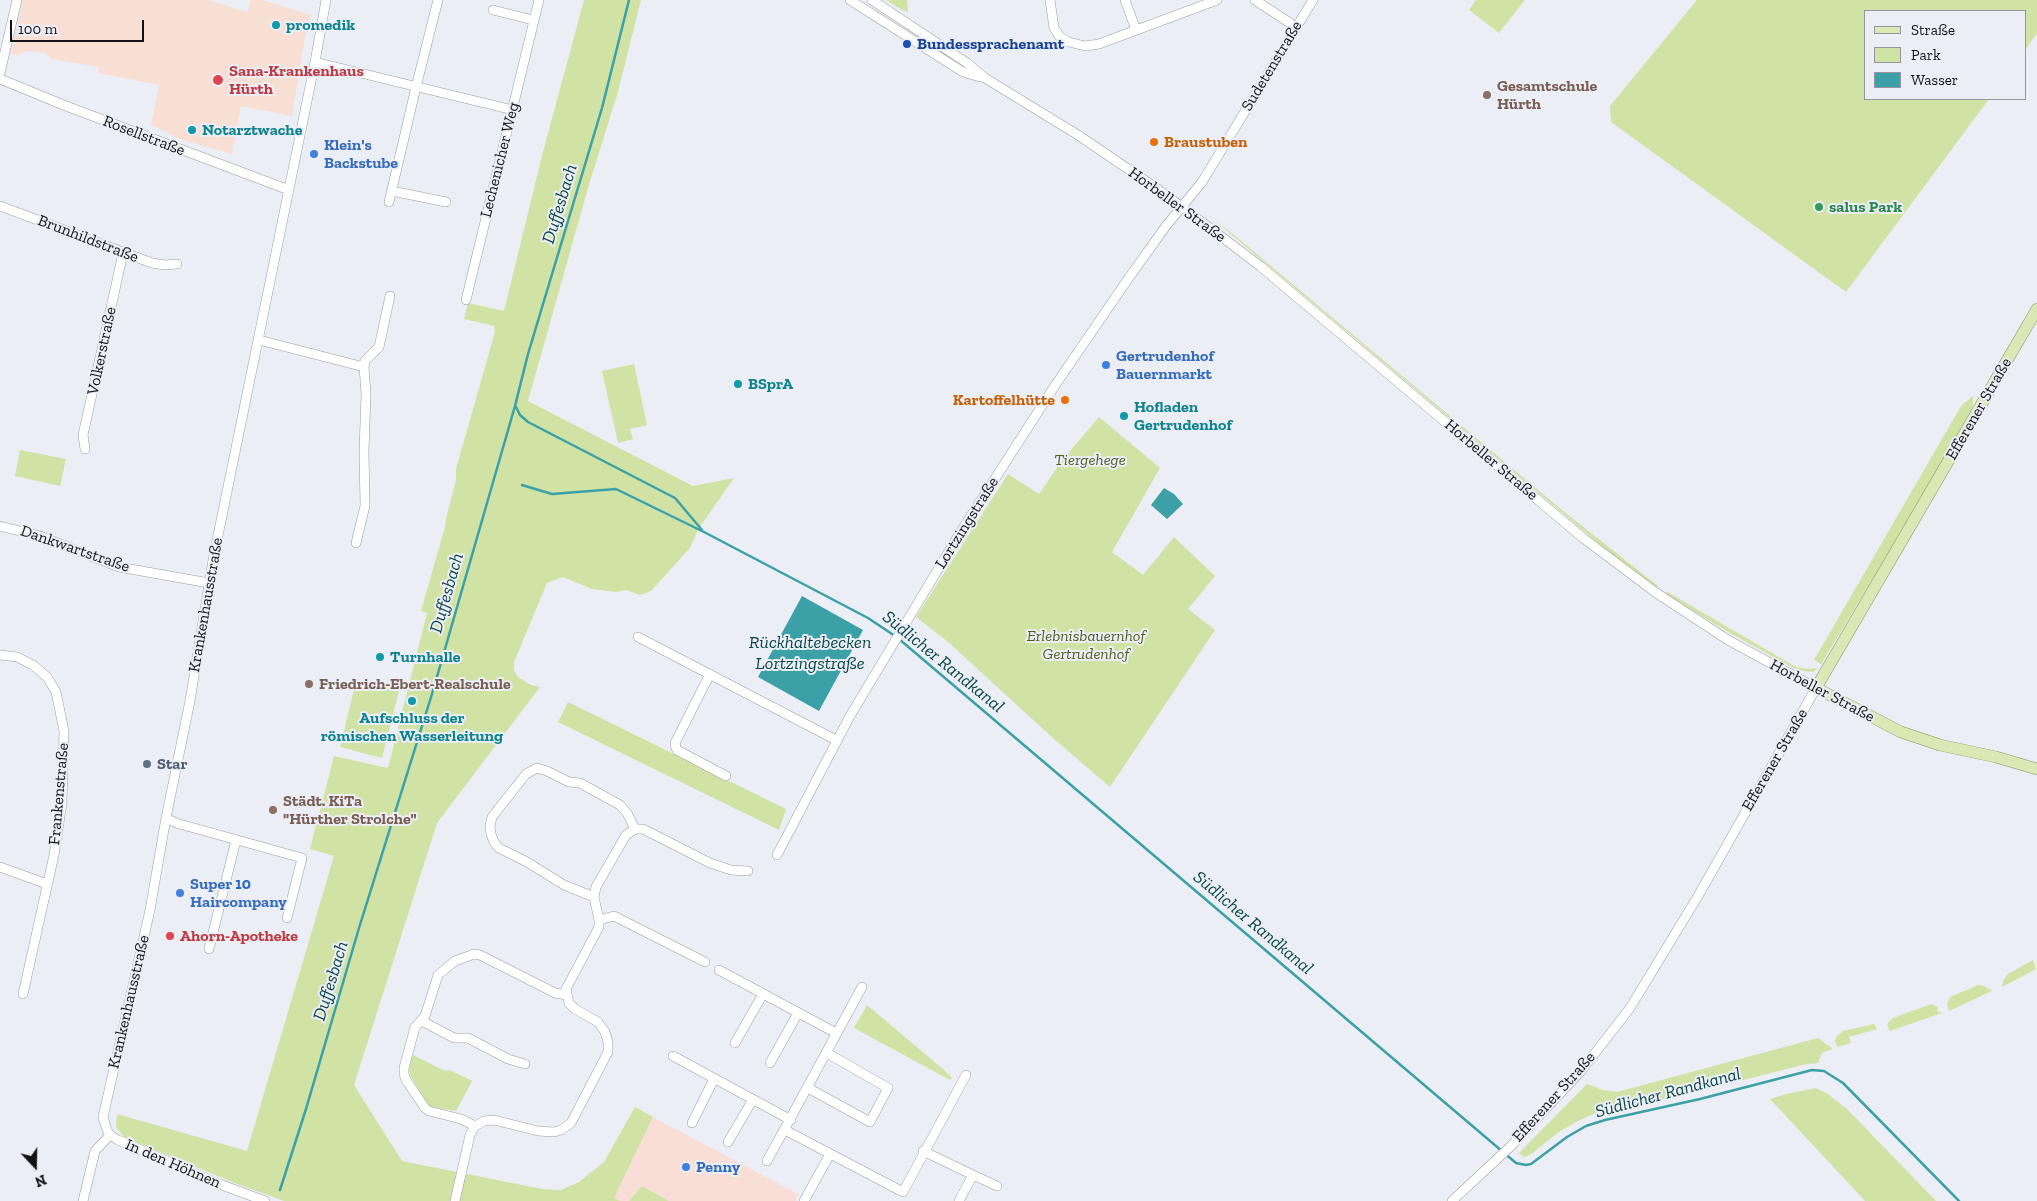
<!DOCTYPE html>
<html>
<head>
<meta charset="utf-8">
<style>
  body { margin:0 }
  #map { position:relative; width:2037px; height:1201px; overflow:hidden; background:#eceef5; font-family:"Zilla Slab",serif }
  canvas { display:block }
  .legend { position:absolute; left:1864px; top:10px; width:162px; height:90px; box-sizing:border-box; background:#eceef5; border:1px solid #95969c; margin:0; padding:6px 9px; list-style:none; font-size:15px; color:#131316 }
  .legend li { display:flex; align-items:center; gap:10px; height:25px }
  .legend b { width:25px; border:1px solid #95969c }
  .north { position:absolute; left:10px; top:1141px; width:50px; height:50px; -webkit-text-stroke:4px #eceef5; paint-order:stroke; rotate:159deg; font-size:14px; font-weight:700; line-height:20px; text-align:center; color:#131316 }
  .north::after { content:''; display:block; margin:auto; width:18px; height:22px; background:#131316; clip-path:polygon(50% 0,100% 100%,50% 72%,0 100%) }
  .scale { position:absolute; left:10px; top:20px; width:134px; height:22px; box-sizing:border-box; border:2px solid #131316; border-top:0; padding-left:6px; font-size:15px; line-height:18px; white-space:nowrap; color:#131316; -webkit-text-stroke:4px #eceef5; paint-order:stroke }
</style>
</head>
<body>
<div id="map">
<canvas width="2037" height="1201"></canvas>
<ul class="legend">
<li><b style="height:6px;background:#dae8b5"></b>Straße</li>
<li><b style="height:14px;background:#d1e2a5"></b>Park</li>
<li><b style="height:14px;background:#3ba1a7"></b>Wasser</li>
</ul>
<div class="north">N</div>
<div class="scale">100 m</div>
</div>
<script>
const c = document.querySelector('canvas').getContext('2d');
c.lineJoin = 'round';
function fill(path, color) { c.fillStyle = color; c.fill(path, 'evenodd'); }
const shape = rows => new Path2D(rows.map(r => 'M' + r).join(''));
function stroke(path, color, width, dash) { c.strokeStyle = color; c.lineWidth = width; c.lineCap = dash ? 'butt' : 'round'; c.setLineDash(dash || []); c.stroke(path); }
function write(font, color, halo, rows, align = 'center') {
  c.font = font + ' "Zilla Slab",serif'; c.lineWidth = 4; c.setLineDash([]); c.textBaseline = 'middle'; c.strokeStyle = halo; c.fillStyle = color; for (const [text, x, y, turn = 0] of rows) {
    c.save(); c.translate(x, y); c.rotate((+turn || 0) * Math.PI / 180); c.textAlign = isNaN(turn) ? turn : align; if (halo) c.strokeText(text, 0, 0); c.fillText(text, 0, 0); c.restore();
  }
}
fill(shape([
  [653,1117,798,1194,796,1201,669,1201,642,1186,629,1201,620,1201,614,1198]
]), '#f8ded7');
fill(shape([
  [23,0,208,0,248,12,250,0,262,0,311,15,306,32,292,116,241,106,232,154,182,140,151,125,159,85,98,73,99,67,51,59,46,53,26,51,18,56,11,53]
]), '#f7dfd4');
fill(shape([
  [584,0,641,0,617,95,588,188,528,401,693,486,734,478,699,528,690,548,651,591,640,595,626,590,616,592,592,589,563,577,547,583,514,662,514,670,518,677,531,685,540,687,437,823,354,1085,402,1161,542,1189,561,1190,579,1182,604,1162,635,1107,653,1117,614,1198,620,1201,284,1201,232,1182,124,1137,116,1127,117,1114,247,1151,334,856,310,849,334,756,388,768,427,613,421,611,445,527,446,518,456,480,456,469,495,332,494,326,464,319,468,303,504,311,543,152],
  [886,0,907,0,908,12,902,10],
  [1476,0,1525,0,1499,33,1469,10],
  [1697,0,2037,0,2037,33,2026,49,2026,11,1866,11,1866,99,1989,99,1846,292,1611,122,1610,106],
  [1213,219,1233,234,1562,510,1658,586,1657,588,1611,554],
  [634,364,647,425,630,429,633,439,618,443,602,371],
  [1973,396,1973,406,1923,496,1821,664,1814,660,1961,406],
  [1099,417,1160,468,1112,552,1143,575,1174,537,1215,576,1188,609,1215,630,1110,787,1054,739,948,642,916,617,1008,474,1039,494,1060,463],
  [20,450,66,459,60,486,15,476],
  [1666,591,1796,667,1808,669,1818,668,1813,672,1797,670,1730,633,1667,595],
  [356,681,399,691,382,758,340,747],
  [568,702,786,809,779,830,558,722],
  [2033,960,2036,969,2002,987,2003,981,2008,974],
  [1978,985,1984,986,1992,991,1949,1011,1947,1004,1950,997],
  [1931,1004,1938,1007,1937,1011,1942,1013,1890,1031,1887,1024,1893,1018],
  [867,1005,943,1069,952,1078,950,1080,854,1028],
  [1874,1024,1877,1029,1849,1037,1851,1043,1838,1047,1836,1044,1835,1040,1837,1036,1843,1031],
  [1818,1038,1833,1049,1822,1053,1818,1063,1802,1065,1697,1092,1593,1114,1576,1122,1559,1132,1530,1155,1524,1157,1519,1153,1587,1084,1603,1090,1617,1092],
  [413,1055,445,1071,450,1070,472,1081,456,1111,431,1107,427,1103,411,1077,409,1070],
  [1816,1088,1828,1094,1847,1109,1936,1201,1865,1201,1770,1099,1786,1094],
  [642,1186,669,1201,629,1201]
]), '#d1e2a5');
fill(shape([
  [1164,488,1174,494,1183,504,1167,519,1151,505],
  [802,596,863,630,819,711,758,677]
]), '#3ba1a7');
stroke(shape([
  [516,407,520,415,528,422,675,498,702,530],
  [522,485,552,494,616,489,704,532,868,618,895,636],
  [899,639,1516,1163,1526,1165,1531,1164,1567,1137,1586,1126,1605,1120,1700,1099,1812,1070,1824,1071,1843,1083,1959,1201],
  [280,1190,306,1109,359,928,432,694,515,406,528,354,602,108,629,0]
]), '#3ba1a7', 2.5);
const minor = shape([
  [850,0,963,72,980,77],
  [872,0,967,63,985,78,1078,135,1159,190,1218,234,1260,266,1583,538,1655,592,1728,640,1816,688,1698,896,1630,1008,1581,1071,1511,1146,1452,1201],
  [1050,0,1054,28,1060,37,1069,42,1085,46,1099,44,1217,0],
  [1125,0,1136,30],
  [1255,0,1296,27],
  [493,10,533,20],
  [315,62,513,110],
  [0,73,17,0],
  [0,79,66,106,289,190],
  [392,191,446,202],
  [389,202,416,87,438,0],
  [0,206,152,263,165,265,177,264],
  [466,300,539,0],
  [259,340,364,367],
  [85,449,83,435,123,253],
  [0,526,40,536,119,567,209,583],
  [356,543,365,506,364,451,366,394,364,367,365,361,379,347,390,296],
  [638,637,836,740],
  [0,655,17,657,33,665,47,677,56,692,64,731,62,803,54,855,23,994],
  [710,674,675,743,676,748,677,750,726,776],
  [166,818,176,823,302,858,287,918],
  [777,855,850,716,958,536,1056,384,1128,279,1166,226,1202,182,1313,0],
  [0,867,47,884],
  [594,897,564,885,527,862,499,848,494,842,491,834,490,826,492,817,526,774,537,768,547,771,569,782,580,783,620,805,627,813,635,829],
  [599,920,614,916,705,962],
  [209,949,236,840],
  [719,970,836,1033],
  [422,1021,454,1038,468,1038,508,1059,525,1064],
  [735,1043,763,994],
  [673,1056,791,1120],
  [770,1063,798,1013],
  [808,1088,870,1122,888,1088,827,1053],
  [692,1123,714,1079],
  [475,1126,461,1119,429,1111,425,1108,406,1080,404,1074,404,1068,415,1027,425,1016,438,975,455,961,474,954,480,955,555,993,567,995],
  [785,1130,903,1192,966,1075],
  [728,1142,752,1101],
  [923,1151,973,1175,959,1201],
  [767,1161,862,987],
  [973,1175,997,1186],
  [83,1201,95,1151,110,1135],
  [265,1201,222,1185,118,1140,110,1135,107,1130,103,1117,150,910,166,818,190,701,213,560,315,62,326,0],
  [455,1201,470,1135,475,1126,484,1121,494,1120,538,1131,554,1132,561,1130,571,1123,608,1052,608,1042,605,1032,598,1022,575,1009,569,1003,566,989,599,927,599,920,594,897,596,887,626,835,635,829,643,829,710,863,731,870,748,871],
  [804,1201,830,1154]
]);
const major = shape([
  [2037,309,1816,688,1901,732,1940,745,1996,757,2037,769]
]);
stroke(minor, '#9a9ca2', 10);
stroke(major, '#85935d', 12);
stroke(minor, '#fff', 9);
stroke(major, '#dae8b5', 11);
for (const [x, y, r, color] of [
  [276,25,5,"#0f9aa8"],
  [907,44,5,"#1a4fb4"],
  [218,80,6,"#e0444e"],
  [1487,95,5,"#8d6e63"],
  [192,130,5,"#0f9aa8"],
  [1154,142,5,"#e8710a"],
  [314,154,5,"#3f7fe0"],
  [1819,207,5,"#2e9e5b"],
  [1106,365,5,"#3f7fe0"],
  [738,384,5,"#0f9aa8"],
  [1065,400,5,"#e8710a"],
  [1124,416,5,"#0f9aa8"],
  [380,657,5,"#0f9aa8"],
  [309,684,5,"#8d6e63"],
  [412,701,5,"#0f9aa8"],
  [147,764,5,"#5c6f8a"],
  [273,810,5,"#8d6e63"],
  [180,893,5,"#3f7fe0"],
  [170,936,5,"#e0444e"],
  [686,1167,5,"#3f7fe0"]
]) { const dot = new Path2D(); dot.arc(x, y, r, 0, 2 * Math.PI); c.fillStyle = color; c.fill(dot); stroke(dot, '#eceef5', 2); }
write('bold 16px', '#0d838f', '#eceef5', [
  ["promedik",286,25],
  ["Notarztwache",202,130],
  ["BSprA",748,384],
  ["Hofladen",1134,407],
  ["Gertrudenhof",1134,425],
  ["Turnhalle",390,657],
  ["Aufschluss der",412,718,"center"],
  ["römischen Wasserleitung",412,736,"center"]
], 'left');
write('bold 16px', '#164399', '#eceef5', [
  ["Bundessprachenamt",917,44]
], 'left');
write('16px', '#131316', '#eceef5', [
  ["Sudetenstraße",1272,66,-59],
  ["Rosellstraße",144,136,21],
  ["Lechenicher Weg",500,160,-76],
  ["Horbeller Straße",1177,205,36],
  ["Brunhildstraße",88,239,21],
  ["Volkerstraße",102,351,-78],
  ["Efferener Straße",1979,409,-60],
  ["Horbeller Straße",1491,460,40],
  ["Lortzingstraße",967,523,-58],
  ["Dankwartstraße",75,549,19],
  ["Krankenhausstraße",206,605,-80],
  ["Horbeller Straße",1822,691,28],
  ["Efferener Straße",1775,760,-60],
  ["Frankenstraße",59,794,-85],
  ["Krankenhausstraße",129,1002,-77],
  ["Efferener Straße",1554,1097,-48],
  ["In den Höhnen",173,1164,23]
]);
write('bold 16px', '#be3a42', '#eceef5', [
  ["Sana-Krankenhaus",229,71],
  ["Hürth",229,89],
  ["Ahorn-Apotheke",180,936]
], 'left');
write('bold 16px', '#785e54', '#eceef5', [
  ["Gesamtschule",1497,86],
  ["Hürth",1497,104],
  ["Friedrich-Ebert-Realschule",319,684],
  ["Städt. KiTa",283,801],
  ["\"Hürther Strolche\"",283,819]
], 'left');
write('bold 16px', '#c56008', '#eceef5', [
  ["Braustuben",1164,142],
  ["Kartoffelhütte",1055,400,"right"]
], 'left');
write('bold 16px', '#366cbe', '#eceef5', [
  ["Klein's",324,145],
  ["Backstube",324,163],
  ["Gertrudenhof",1116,356],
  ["Bauernmarkt",1116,374],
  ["Super 10",190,884],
  ["Haircompany",190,902],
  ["Penny",696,1167]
], 'left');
write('bold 16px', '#27864d', '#eceef5', [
  ["salus Park",1829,207]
], 'left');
write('italic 16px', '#4f5e20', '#eceef5', [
  ["Tiergehege",1090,460],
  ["Erlebnisbauernhof",1086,636],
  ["Gertrudenhof",1086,654]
]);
write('bold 16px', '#4e5e75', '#eceef5', [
  ["Star",157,764]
], 'left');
write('italic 18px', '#074649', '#eceef5', [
  ["Duffesbach",560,204,-73],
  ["Duffesbach",447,593,-74],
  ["Rückhaltebecken",810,643],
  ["Lortzingstraße",810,664],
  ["Südlicher Randkanal",943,662,39],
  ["Südlicher Randkanal",1253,923,40],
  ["Duffesbach",331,981,-73],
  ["Südlicher Randkanal",1668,1093,-15]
]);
</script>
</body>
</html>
